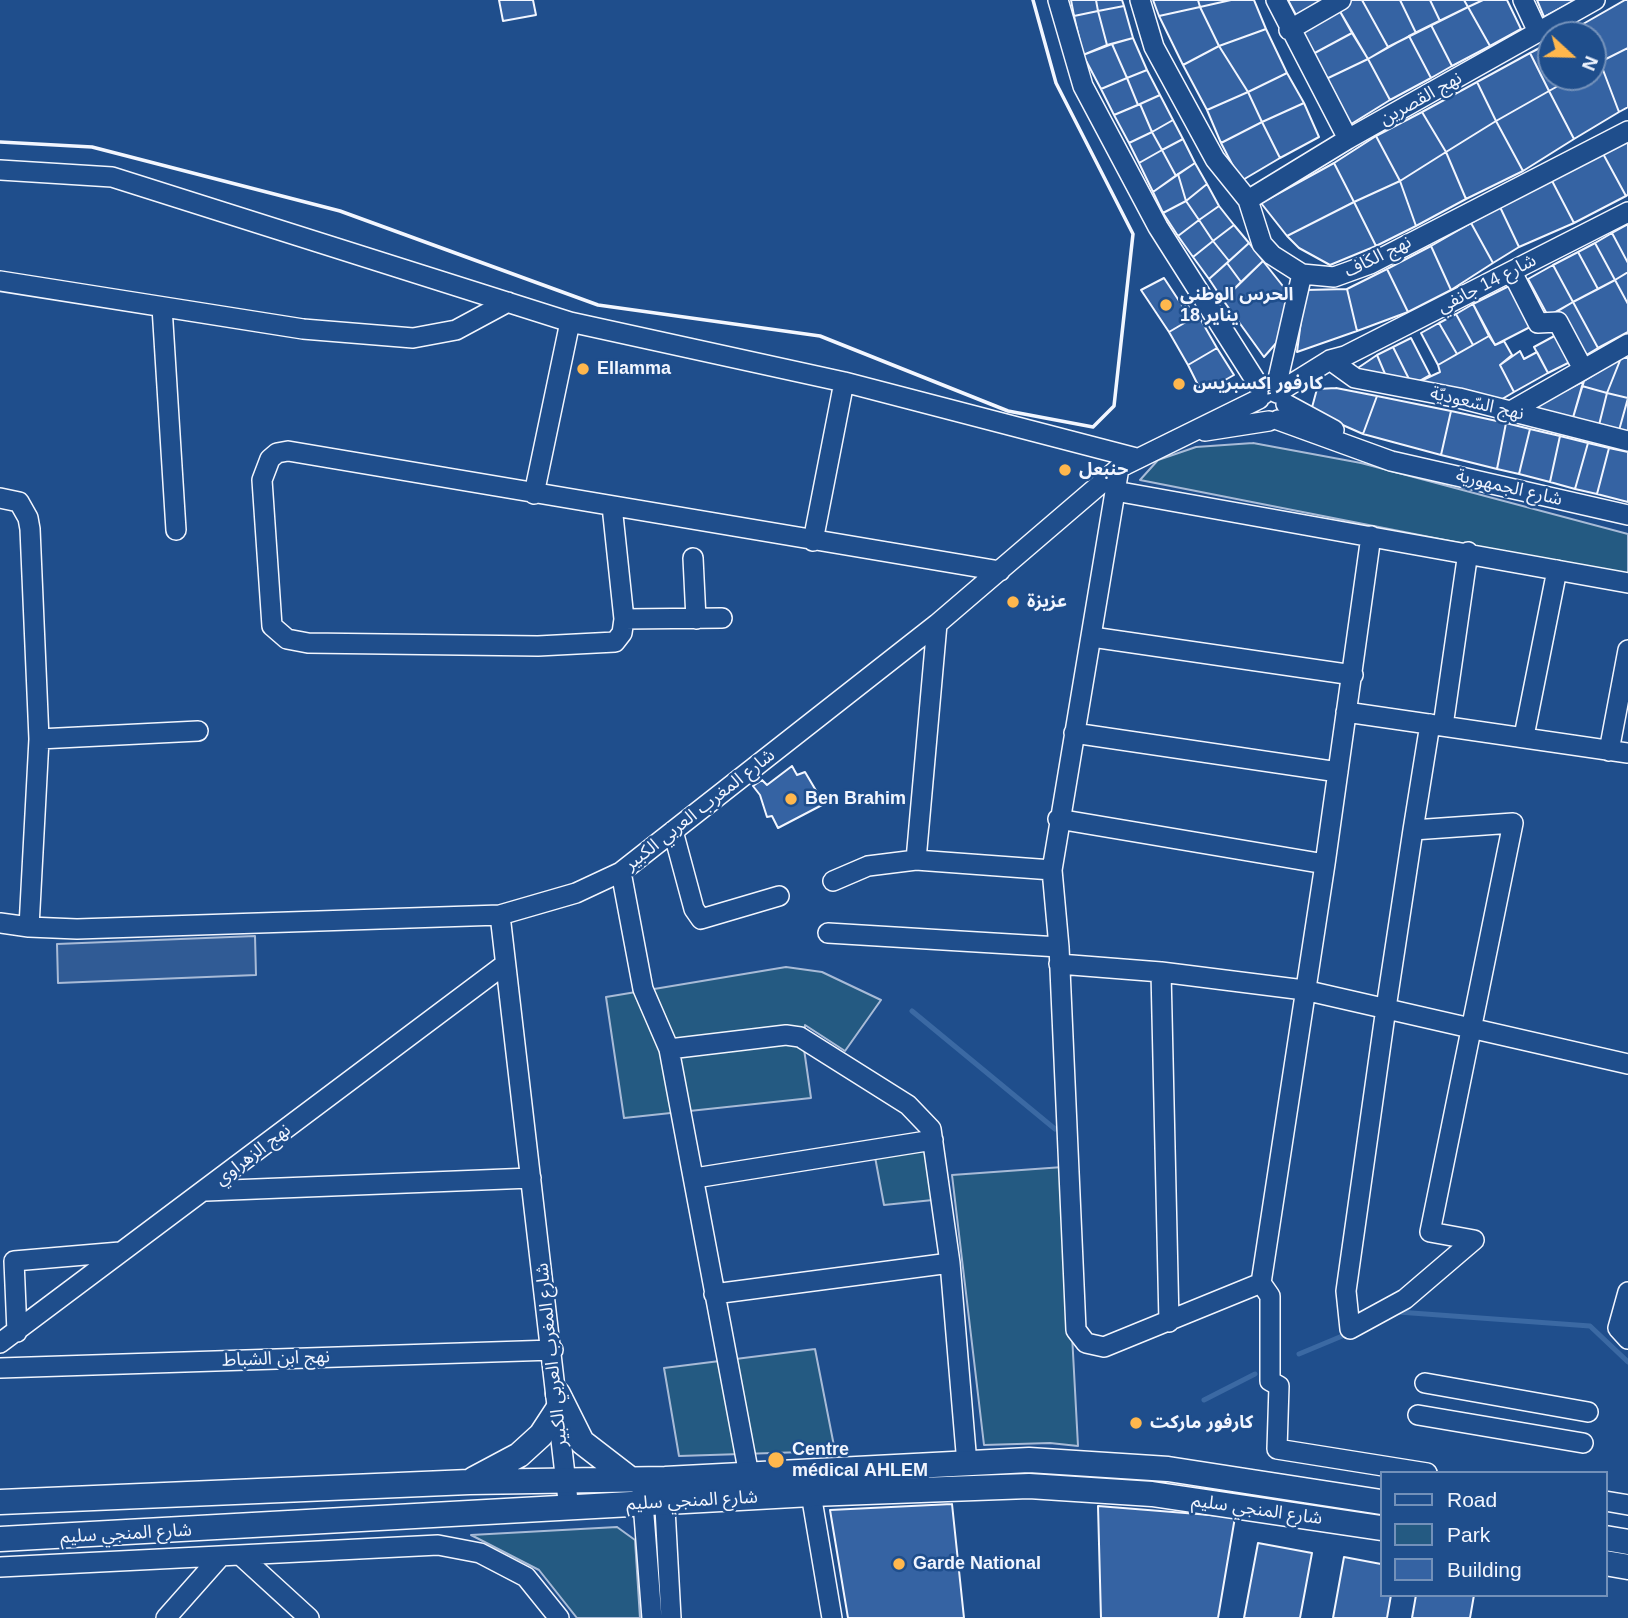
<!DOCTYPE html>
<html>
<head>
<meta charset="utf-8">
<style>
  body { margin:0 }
  #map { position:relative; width:1628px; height:1618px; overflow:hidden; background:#1f4e8c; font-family:Arial,sans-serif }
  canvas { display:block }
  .legend { position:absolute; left:1380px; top:1471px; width:228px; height:126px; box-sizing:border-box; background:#1f4e8c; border:2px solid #7391ba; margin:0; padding:9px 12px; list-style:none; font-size:21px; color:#f2f6ff }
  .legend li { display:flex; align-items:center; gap:14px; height:35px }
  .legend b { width:35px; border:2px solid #7391ba }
  .north { position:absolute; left:1537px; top:21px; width:70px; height:70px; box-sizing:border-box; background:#1f4e8c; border:2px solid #7391ba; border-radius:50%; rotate:112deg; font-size:19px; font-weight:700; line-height:28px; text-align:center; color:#f2f6ff }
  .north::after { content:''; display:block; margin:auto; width:24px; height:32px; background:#ffb74d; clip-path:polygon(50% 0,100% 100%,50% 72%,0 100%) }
</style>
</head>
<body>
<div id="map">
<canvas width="1628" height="1618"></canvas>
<ul class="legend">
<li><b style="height:9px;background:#1f4e8c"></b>Road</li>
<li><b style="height:19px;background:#245a82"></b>Park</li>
<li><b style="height:19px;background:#3563a3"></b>Building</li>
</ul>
<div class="north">N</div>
</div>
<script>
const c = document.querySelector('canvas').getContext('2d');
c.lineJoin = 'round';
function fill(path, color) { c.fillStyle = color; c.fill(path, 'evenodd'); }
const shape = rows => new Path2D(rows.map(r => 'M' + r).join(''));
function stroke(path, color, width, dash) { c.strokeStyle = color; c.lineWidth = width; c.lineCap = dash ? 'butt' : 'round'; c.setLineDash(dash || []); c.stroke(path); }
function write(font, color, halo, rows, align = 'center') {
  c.font = font + ' Arial,"Noto Sans Arabic",sans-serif'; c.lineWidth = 5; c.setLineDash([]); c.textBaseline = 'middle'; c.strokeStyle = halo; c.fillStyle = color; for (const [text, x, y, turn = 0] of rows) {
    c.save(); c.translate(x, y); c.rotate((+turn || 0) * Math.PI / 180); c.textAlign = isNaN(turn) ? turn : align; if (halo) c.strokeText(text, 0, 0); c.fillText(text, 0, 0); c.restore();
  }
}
const green = shape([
  [1253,443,1361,463,1628,534,1628,576,1140,480,1158,460,1196,447,1253,443],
  [786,967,822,972,881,1000,845,1051,805,1025,804,1049,811,1098,624,1118,606,997,786,967],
  [926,1150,933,1200,884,1205,875,1157,926,1150],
  [1063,1167,1078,1446,1050,1443,984,1445,952,1175,1063,1167],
  [815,1349,835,1451,679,1456,664,1368,815,1349],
  [617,1527,635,1540,640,1618,577,1618,539,1570,471,1535,617,1527]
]);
fill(green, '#245a82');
stroke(green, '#a8bbd7', 2);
const parking = shape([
  [255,936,256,975,58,983,57,944,255,936]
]);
fill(parking, '#305b95');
stroke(parking, '#a8bbd7', 2);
stroke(shape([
  [912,1011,1055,1129],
  [1398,1312,1590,1326,1628,1362],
  [1299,1354,1347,1334],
  [1204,1400,1255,1374]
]), '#3b69a3', 5);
const building = shape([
  [499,0,533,0,536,15,503,21,499,0],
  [1071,0,1096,0,1098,11,1074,16,1071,0],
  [1096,0,1122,0,1124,6,1098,11,1096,0],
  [1153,0,1198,0,1200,7,1159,16,1153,0],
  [1198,0,1231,0,1200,7,1198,0],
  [1231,0,1254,0,1266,29,1219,46,1200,7,1231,0],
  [1288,0,1327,0,1297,17,1288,0],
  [1349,0,1362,0,1388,47,1368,59,1338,8,1349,0],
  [1362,0,1400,0,1416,33,1388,47,1362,0],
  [1400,0,1430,0,1440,21,1416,33,1400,0],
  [1430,0,1464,0,1468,7,1440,21,1430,0],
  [1464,0,1483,0,1468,7,1464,0],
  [1483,0,1507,0,1521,29,1490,46,1468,7,1483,0],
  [1537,0,1576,0,1544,17,1537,0],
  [1625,0,1628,0,1628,48,1600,62,1593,47,1593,35,1588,35,1583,24,1625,0],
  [1124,6,1133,38,1107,45,1098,11,1124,6],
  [1200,7,1219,46,1183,65,1159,16,1200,7],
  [1468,7,1490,46,1452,66,1431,25,1468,7],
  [1338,8,1352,33,1311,55,1298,32,1338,8],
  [1098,11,1107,45,1083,55,1074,16,1098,11],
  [1583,24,1588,35,1563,35,1583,24],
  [1431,25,1452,66,1431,78,1409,36,1431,25],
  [1266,29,1287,73,1248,92,1219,46,1266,29],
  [1352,33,1368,59,1324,80,1311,55,1352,33],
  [1409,36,1431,78,1390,100,1368,59,1409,36],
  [1133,38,1147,70,1127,78,1112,44,1133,38],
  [1551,42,1551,77,1574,77,1549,91,1530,53,1551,42],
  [1112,44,1127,78,1101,89,1083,55,1112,44],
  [1219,46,1248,92,1207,110,1183,65,1219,46],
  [1593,47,1600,62,1593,66,1593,47],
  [1628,48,1628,107,1619,112,1600,62,1628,48],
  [1530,53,1549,91,1496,121,1477,82,1530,53],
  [1368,59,1390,100,1348,126,1324,80,1368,59],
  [1600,62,1619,112,1574,139,1549,91,1574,77,1593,77,1593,66,1600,62],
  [1147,70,1160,95,1138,105,1127,78,1147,70],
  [1287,73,1304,103,1262,122,1248,92,1287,73],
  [1127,78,1138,105,1114,115,1101,89,1127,78],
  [1477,82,1496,121,1446,152,1422,112,1477,82],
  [1549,91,1574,139,1523,171,1496,121,1549,91],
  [1248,92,1262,122,1221,143,1207,110,1248,92],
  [1160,95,1173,120,1152,132,1140,104,1160,95],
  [1304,103,1319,137,1280,158,1262,122,1304,103],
  [1140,104,1152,132,1129,143,1114,115,1140,104],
  [1422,112,1446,152,1400,181,1376,136,1422,112],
  [1173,120,1183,139,1162,150,1152,132,1173,120],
  [1496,121,1523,171,1466,199,1446,152,1496,121],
  [1262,122,1280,158,1241,181,1221,143,1262,122],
  [1152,132,1162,150,1139,163,1129,143,1152,132],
  [1376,136,1400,181,1354,202,1334,163,1376,136],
  [1628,137,1628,195,1626,196,1601,150,1628,137],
  [1183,139,1195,163,1176,176,1162,150,1183,139],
  [1162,150,1176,176,1153,192,1139,163,1162,150],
  [1601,150,1626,196,1574,223,1550,177,1601,150],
  [1446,152,1466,199,1416,226,1400,181,1446,152],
  [1195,163,1207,184,1186,201,1178,174,1195,163],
  [1334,163,1354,202,1287,236,1261,203,1334,163],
  [1178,174,1186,201,1163,213,1153,192,1178,174],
  [1550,177,1574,223,1519,247,1500,207,1550,177],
  [1400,181,1416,226,1376,246,1354,202,1400,181],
  [1207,184,1219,206,1199,220,1186,201,1207,184],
  [1186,201,1199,220,1178,236,1163,213,1186,201],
  [1354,202,1376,246,1330,265,1299,248,1287,236,1354,202],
  [1219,206,1234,225,1213,241,1199,220,1219,206],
  [1500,207,1519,247,1493,263,1471,223,1500,207],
  [1199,220,1213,241,1193,257,1178,236,1199,220],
  [1471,223,1493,263,1451,290,1431,246,1471,223],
  [1628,224,1628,263,1612,233,1628,224],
  [1234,225,1249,243,1229,261,1213,241,1234,225],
  [1612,233,1628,263,1628,272,1615,280,1595,243,1612,233],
  [1213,241,1229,261,1209,279,1193,257,1213,241],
  [1249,243,1263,261,1241,282,1227,263,1249,243],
  [1595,243,1615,280,1598,289,1578,252,1595,243],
  [1431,246,1451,290,1408,312,1387,269,1431,246],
  [1578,252,1598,289,1573,302,1553,265,1578,252],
  [1263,261,1290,295,1278,341,1264,357,1223,300,1263,261],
  [1227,263,1241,282,1223,300,1209,279,1227,263],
  [1553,265,1573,302,1548,316,1528,279,1553,265],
  [1387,269,1408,312,1357,331,1347,289,1387,269],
  [1628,272,1628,304,1615,280,1628,272],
  [1164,278,1191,319,1169,332,1141,290,1164,278],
  [1615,280,1628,304,1628,332,1598,348,1573,302,1615,280],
  [1509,286,1530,327,1495,345,1473,304,1509,286],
  [1347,289,1357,331,1297,352,1305,290,1347,289],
  [1573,302,1598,348,1583,357,1558,311,1573,302],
  [1473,304,1489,336,1473,345,1456,314,1473,304],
  [1456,314,1473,345,1457,354,1439,323,1456,314],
  [1198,315,1217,348,1188,365,1169,332,1198,315],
  [1439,323,1457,354,1438,365,1421,333,1439,323],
  [1558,334,1572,361,1548,373,1534,347,1558,334],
  [1489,336,1495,345,1504,341,1512,355,1500,365,1514,392,1492,405,1412,385,1440,372,1438,365,1489,336],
  [1411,338,1430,375,1412,385,1393,347,1411,338],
  [1393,347,1412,385,1388,381,1377,355,1393,347],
  [1217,348,1234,375,1202,393,1188,365,1217,348],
  [1520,351,1524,359,1537,352,1548,373,1514,392,1500,365,1520,351],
  [1377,355,1388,381,1349,374,1377,355],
  [1621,358,1607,393,1582,386,1584,381,1621,358],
  [1621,358,1628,358,1628,398,1607,393,1621,358],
  [1584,381,1572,421,1522,413,1584,381],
  [1582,386,1607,393,1598,429,1572,421,1582,386],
  [1336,388,1377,396,1363,434,1311,411,1317,389,1336,388],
  [1607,393,1628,398,1618,434,1598,429,1607,393],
  [1377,396,1451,411,1441,455,1363,434,1377,396],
  [1628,398,1628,437,1618,434,1628,398],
  [1451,411,1506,423,1497,469,1441,455,1451,411],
  [1506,423,1530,429,1519,474,1497,469,1506,423],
  [1530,429,1560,436,1550,482,1519,474,1530,429],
  [1560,436,1588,443,1575,489,1550,482,1560,436],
  [1588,443,1609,448,1597,494,1575,489,1588,443],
  [1609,448,1628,452,1628,502,1597,494,1609,448],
  [792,766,797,775,805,772,824,804,778,828,772,816,767,817,760,795,753,786,762,780,767,785,792,766],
  [952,1504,964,1618,848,1618,830,1510,952,1504],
  [1098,1506,1235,1517,1218,1618,1101,1618,1098,1506],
  [1258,1543,1312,1553,1300,1618,1244,1618,1258,1543],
  [1344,1557,1381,1564,1381,1595,1391,1595,1387,1618,1333,1618,1344,1557],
  [1416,1595,1474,1595,1470,1618,1412,1618,1416,1595]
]);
fill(building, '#3563a3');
stroke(building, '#f2f6ff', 2);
const minor = shape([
  [1058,0,1083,86,1158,227,1264,394],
  [1140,0,1154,47,1215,159,1248,200,1262,244,1272,255,1302,274,1334,277,1370,264,1628,131],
  [1276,0,1348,139],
  [1523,0,1538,32],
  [1289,30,1341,0],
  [0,170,112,177,570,322,844,382,1136,458],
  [1248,200,1348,139,1595,0],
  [1512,272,1538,323,1558,322,1582,367],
  [0,281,303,329,413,338,456,330,508,302],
  [162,307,176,530],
  [1330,360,1355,378,1459,398,1628,441],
  [1275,392,1302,274],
  [1277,393,1330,360,1345,356,1628,212],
  [1286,404,1334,430],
  [1509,412,1628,344],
  [1278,420,1391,461,1628,515],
  [1205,431,1269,421],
  [1119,468,1052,870,1059,947,1076,1330,1086,1343,1104,1347,1261,1283],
  [1115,491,1628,583],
  [534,494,570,322],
  [0,498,19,502,28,518,30,529,39,739,29,927],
  [612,506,624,619,622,633,615,642,538,646,308,643,287,639,272,626,262,480,270,459,277,453,288,451,1000,571],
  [1371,536,1325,864,1261,1283,1270,1296,1270,1381,1279,1386,1277,1449,1427,1473],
  [813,541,844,382],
  [693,558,696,619],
  [624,619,722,618],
  [937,624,916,860,1052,870],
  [1092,637,1353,675],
  [1346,712,1628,753],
  [1443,726,1468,552],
  [1074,733,1338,772],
  [1524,736,1557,570],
  [39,739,198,731],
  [1609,751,1628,650],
  [1058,819,1325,864],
  [1413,830,1513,823,1430,1232,1474,1240,1405,1299,1350,1329,1346,1291,1386,1008,1413,830,1430,724],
  [673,831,694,909,701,919,779,896],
  [621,872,643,989,669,1049,749,1475],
  [833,881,868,866,916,860],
  [0,923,29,927,77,929,500,915],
  [828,933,1059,947],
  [1059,964,1161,972,1304,990,1628,1064],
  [1161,972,1169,1322],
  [669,1049,786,1035,800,1037,908,1105,931,1129,950,1263,967,1464],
  [695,1178,933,1140],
  [206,1191,531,1178],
  [1628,1292,1618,1328,1628,1339],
  [714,1294,950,1263],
  [17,1332,14,1261,120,1252],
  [0,1343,504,965],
  [0,1368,553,1350],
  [1425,1383,1588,1412],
  [1418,1415,1583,1443],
  [642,1490,652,1618],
  [664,1490,671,1618],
  [811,1494,832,1618],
  [1605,1501,1628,1505],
  [569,1509,500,915,576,893,621,872,937,624,1119,468,1259,399],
  [240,1555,309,1618],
  [0,1567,438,1545,480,1553,526,1577,559,1618],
  [166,1618,221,1556]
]);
const major = shape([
  [558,1394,582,1442,630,1479],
  [474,1479,519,1455,541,1435,558,1409],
  [0,1502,469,1482,665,1479,1029,1460,1168,1469,1381,1502],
  [1605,1538,1628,1542],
  [0,1539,811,1494,1029,1486,1152,1494,1381,1528],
  [1605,1563,1628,1567]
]);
stroke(minor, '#f2f6ff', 22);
stroke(major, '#f2f6ff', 27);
stroke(minor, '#1f4e8c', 19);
stroke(major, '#1f4e8c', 24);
stroke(shape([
  [0,142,92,147,340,211,598,305,820,336,1008,411,1093,427,1114,406,1133,234,1056,83,1033,0]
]), '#f2f6ff', 3.5);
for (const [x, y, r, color] of [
  [1166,305,7,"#ffb74d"],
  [583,369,7,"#ffb74d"],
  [1179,384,7,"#ffb74d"],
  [1065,470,7,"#ffb74d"],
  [1013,602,7,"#ffb74d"],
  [791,799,7,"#ffb74d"],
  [1136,1423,7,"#ffb74d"],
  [776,1460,9,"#ffb74d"],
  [899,1564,7,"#ffb74d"]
]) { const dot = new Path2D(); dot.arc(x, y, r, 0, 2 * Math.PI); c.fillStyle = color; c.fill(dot); stroke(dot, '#1f4e8c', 2.5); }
write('18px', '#f2f6ff', '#1f4e8c', [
  ["نهج القصرين",1421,99,-29],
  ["نهج الكاف",1378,257,-26],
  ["شارع 14 جانفي",1487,284,-27],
  ["نهج السّعوديّة",1477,404,13],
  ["شارع الجمهورية",1509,488,13],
  ["شارع المغرب العربي الكبير",700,810,-38],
  ["نهج الزهراوي",253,1155,-37],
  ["شارع المغرب العربي الكبير",552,1355,-96],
  ["نهج ابن الشباط",276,1359,-2],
  ["شارع المنجي سليم",692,1501,-3],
  ["شارع المنجي سليم",1257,1510,8],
  ["شارع المنجي سليم",126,1534,-3]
]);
write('bold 18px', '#f2f6ff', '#1f4e8c', [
  ["الحرس الوطني",1180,295],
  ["18 يناير",1180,316],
  ["Ellamma",597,369],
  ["كارفور إكسبريس",1193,384],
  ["حنبعل",1079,470],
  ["عزيزة",1027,602],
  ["Ben Brahim",805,799],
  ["كارفور ماركت",1150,1423],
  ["Centre",792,1450],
  ["médical AHLEM",792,1471],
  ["Garde National",913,1564]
], 'left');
</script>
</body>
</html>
